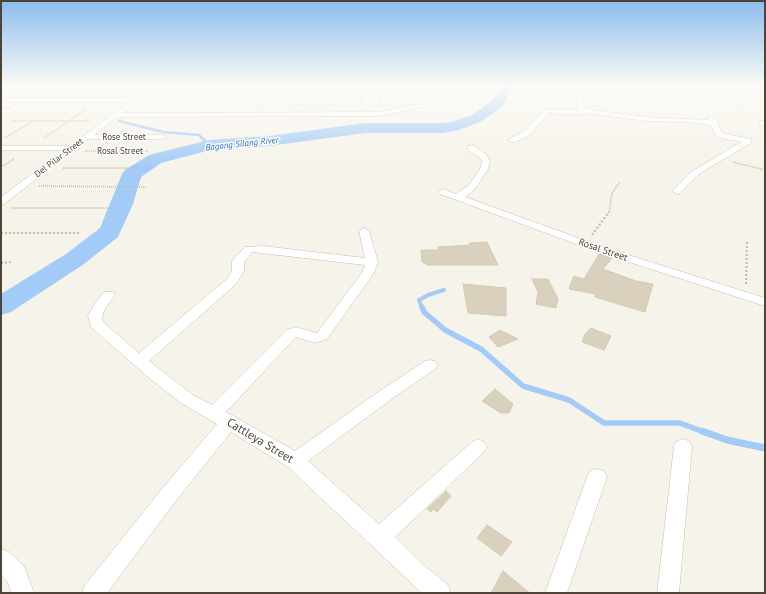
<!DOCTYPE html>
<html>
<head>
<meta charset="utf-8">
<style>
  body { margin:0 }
  #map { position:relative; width:766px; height:594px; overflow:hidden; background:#f6f4ea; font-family:"PT Sans",sans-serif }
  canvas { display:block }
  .frame { position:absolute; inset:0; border:2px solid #4b4537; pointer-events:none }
</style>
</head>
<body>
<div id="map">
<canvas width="766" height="594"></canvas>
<div class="frame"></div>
</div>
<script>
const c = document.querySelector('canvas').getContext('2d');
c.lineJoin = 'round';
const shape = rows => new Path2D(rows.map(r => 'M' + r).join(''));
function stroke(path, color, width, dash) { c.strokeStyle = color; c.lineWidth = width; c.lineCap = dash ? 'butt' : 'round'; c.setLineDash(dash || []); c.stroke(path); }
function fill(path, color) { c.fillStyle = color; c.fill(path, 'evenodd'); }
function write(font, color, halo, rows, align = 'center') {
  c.font = font + ' "PT Sans",sans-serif'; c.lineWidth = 3; c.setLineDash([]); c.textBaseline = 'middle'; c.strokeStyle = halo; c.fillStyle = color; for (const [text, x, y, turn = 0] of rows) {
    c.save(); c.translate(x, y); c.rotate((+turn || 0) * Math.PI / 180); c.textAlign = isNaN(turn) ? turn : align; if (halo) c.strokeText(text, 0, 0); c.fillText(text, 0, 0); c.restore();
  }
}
stroke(shape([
  [119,121,163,132,199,135,205,141]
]), '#a2cbf7', 2.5);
stroke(shape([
  [204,140,209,145]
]), '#a2cbf7', 3);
stroke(shape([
  [422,308,419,300,428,295,444,290]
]), '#a2cbf7', 4);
stroke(shape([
  [422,307,424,312,445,330,481,349,523,386,569,400,604,423,680,423,704,432]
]), '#a2cbf7', 5.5);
stroke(shape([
  [702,431,727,440,765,448]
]), '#a2cbf7', 7);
fill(shape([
  [504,85,516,85,502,107,482,121,459,130,444,133,365,133,269,146,210,150,161,163,141,177,133,204,118,237,84,264,11,312,1,315,1,294,66,254,100,228,122,174,125,170,149,155,209,140,269,136,365,123,444,123,455,121,472,115,492,101,504,85]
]), '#a2cbf7');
const building = shape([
  [487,242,498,265,428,265,422,262,421,250,439,250,438,247,470,245,469,243,487,242],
  [599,254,612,258,603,269,636,281,653,284,645,312,595,297,596,294,569,289,574,276,584,279,599,254],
  [532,279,548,279,558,299,556,308,536,304,538,292,532,279],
  [463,284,506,288,506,316,468,313,463,284],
  [591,328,611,336,604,350,582,342,585,334,591,328],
  [500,330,518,339,498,347,489,337,500,330],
  [495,389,513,404,509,413,501,413,482,401,495,389],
  [446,491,451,496,437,512,433,509,431,512,427,509,446,491],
  [487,525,512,542,501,556,477,538,487,525],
  [503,571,530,593,491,593,503,571]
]);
fill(building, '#d9d1be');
stroke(building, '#d4cab0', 1);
const street = shape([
  [151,85,158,85,155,88,242,88,245,90,242,92,150,92,123,113,379,112,420,104,445,86,450,87,424,107,379,116,117,117,94,135,163,135,167,137,163,139,88,139,4,204,1,205,1,197,64,150,1,150,1,146,70,146,129,102,1,102,1,98,134,98,151,85],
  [765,88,765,92,581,93,585,109,646,117,709,120,708,118,712,116,716,118,722,133,751,139,751,143,707,169,697,176,680,193,677,194,672,191,691,172,741,142,716,137,711,125,685,122,646,121,583,113,577,115,549,113,530,135,515,142,512,142,508,140,524,131,545,110,578,110,575,92,579,89,765,88],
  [765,93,765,97,745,107,740,106,765,93],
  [1,109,11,109,14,111,11,113,1,113,1,109],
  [760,121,765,121,765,127,760,125,760,121],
  [468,146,474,146,486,154,490,161,488,169,475,189,465,197,603,247,765,298,765,306,595,251,440,194,438,192,443,189,456,194,469,185,480,169,482,161,480,158,468,150,468,146],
  [364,228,369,231,378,262,374,273,327,339,315,343,296,337,226,412,295,451,381,390,425,361,430,360,435,361,438,365,435,369,393,398,308,461,379,524,472,442,478,439,484,442,487,447,484,452,395,537,426,567,448,585,451,593,422,593,288,467,231,432,175,502,107,593,82,593,85,585,161,490,217,424,181,403,148,377,91,327,88,316,95,303,104,292,114,292,115,295,106,307,102,316,103,322,139,353,227,279,232,271,232,261,245,247,263,246,365,258,359,231,364,228],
  [252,252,365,265,362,273,317,333,296,327,287,330,212,405,193,395,149,361,236,284,244,271,244,262,252,252],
  [683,439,689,441,692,446,679,593,657,593,674,446,677,441,683,439],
  [597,469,604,471,607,477,567,593,545,593,587,477,590,471,597,469],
  [1,549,9,552,24,566,34,593,12,593,7,581,1,575,1,549]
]);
const secondary = shape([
  [743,85,765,85,765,91,744,87,743,85]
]);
stroke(street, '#c3bdab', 1);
stroke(secondary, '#dacf96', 1);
stroke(shape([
  [114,90,120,85],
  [252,90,425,90],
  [297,105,302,90],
  [329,105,334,90],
  [361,105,363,90],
  [262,106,265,101,274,97,278,90],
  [379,106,380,90],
  [11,121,90,121],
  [5,138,31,122],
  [44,138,85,110],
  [85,151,148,151],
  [733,162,765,170],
  [1,167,14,159],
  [63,168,138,168],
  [39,186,147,187],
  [11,208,115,208],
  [609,213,612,193,620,182]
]), '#c6bb9b', 1.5, [1, 1]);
stroke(shape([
  [1,233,81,233],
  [592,235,609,212],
  [1,263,13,262],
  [746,284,747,242]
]), '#c6bb9b', 2, [2, 2]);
fill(street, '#fff');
fill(secondary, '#fff8cb');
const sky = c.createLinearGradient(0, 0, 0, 168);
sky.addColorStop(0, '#8cbdee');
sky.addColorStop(0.51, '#fbfaf6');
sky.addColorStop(1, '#fbfaf600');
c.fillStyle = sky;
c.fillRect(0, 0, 766, 168);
write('9px', '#4b4537', '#fff', [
  ["Rose Street",124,137],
  ["Rosal Street",120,151],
  ["Del Pilar Street",59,158,-37]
]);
write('italic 9px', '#256ec1', '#fff', [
  ["Bagong Silang River",242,144,-6]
]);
write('10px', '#4b4537', '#fff', [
  ["Rosal Street",603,250,19]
]);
write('12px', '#4b4537', '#fff', [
  ["Cattleya Street",260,441,31]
]);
</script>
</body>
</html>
